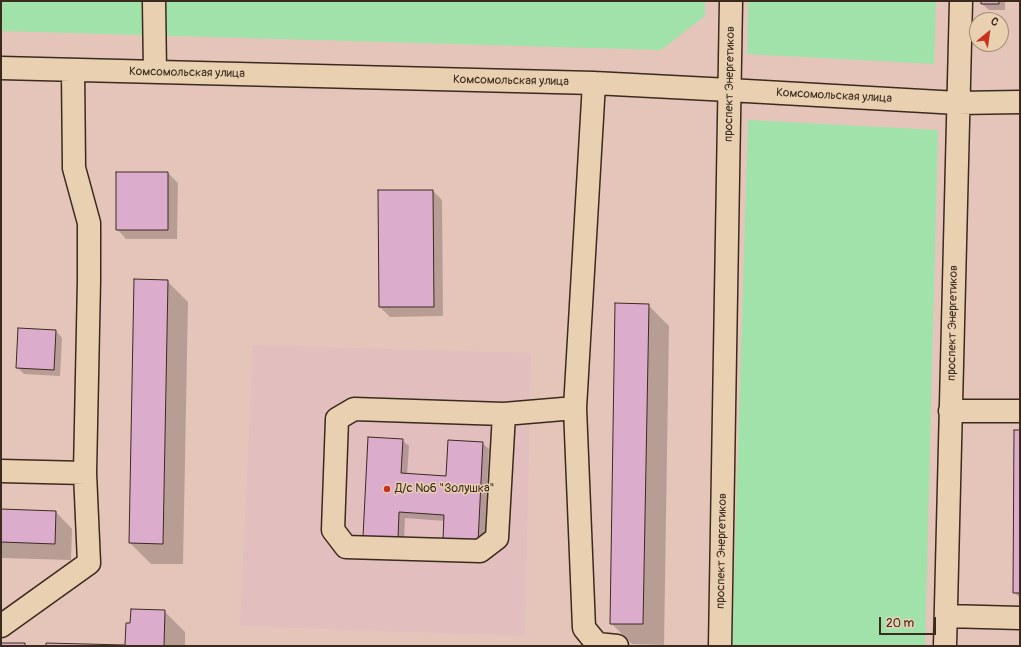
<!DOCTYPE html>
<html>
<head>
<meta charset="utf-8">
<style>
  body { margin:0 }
  #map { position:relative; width:1021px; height:647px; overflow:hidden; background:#e5c5b9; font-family:Pangolin,sans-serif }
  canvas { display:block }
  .frame { position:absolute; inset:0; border:2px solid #3b2a1e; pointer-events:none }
  .north { position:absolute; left:969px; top:12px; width:40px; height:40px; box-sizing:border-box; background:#e9d0b1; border:1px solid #a38e76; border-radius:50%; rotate:29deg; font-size:11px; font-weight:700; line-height:16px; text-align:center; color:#3b2a1e }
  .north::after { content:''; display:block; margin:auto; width:14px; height:18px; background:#c8321e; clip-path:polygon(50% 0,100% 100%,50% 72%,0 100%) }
  .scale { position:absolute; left:879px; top:617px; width:57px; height:18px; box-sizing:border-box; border:2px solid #3b2a1e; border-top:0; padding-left:5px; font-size:12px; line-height:14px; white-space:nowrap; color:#3b2a1e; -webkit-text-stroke:3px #e9d0b1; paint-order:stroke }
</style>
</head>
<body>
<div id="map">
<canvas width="1021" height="647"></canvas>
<div class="frame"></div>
<div class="north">С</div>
<div class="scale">20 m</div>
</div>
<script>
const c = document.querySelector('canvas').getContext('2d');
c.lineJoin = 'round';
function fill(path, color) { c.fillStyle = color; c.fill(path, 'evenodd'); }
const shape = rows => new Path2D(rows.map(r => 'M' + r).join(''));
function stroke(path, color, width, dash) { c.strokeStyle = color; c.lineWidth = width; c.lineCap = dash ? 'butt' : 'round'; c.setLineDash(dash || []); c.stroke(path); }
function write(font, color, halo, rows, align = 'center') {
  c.font = font + ' Pangolin,sans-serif'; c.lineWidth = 3; c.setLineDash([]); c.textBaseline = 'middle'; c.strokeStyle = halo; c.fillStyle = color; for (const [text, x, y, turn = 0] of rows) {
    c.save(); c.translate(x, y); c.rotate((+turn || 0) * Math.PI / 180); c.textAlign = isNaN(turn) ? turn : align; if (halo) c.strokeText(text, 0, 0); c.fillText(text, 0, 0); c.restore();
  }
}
fill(shape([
  [253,345,531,353,525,636,240,626]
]), '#e2bebf');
fill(shape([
  [1,1,705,1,705,16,661,50,1,31],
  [748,1,936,1,934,64,747,54],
  [748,120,938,130,925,646,732,646]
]), '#a1e2ab');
fill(shape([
  [982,1,1005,1,1005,10,989,10,982,4],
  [168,173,178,183,177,239,126,239,117,229],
  [433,191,442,200,443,316,390,317,380,307],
  [167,281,188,302,183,564,151,564,130,543],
  [648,305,669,326,664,645,632,644,611,623],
  [19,329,56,331,62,338,60,376,24,374,17,367],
  [1020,431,1020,598,1014,592],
  [402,440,409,446,407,475,447,477,482,443,489,449,484,548,445,521,405,518,404,545,370,543],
  [1,510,56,512,72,529,71,560,1,558],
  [164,611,185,632,185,646,47,646,126,646,131,624]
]), '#0003');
const building = shape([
  [981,1,999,1,999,4,981,4,981,1],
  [116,172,168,172,168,230,116,230,116,172],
  [378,190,433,190,434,307,379,307,378,190],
  [134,279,168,280,163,544,129,543,134,279],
  [615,303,649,304,643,624,610,624,615,303],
  [18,328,56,330,54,370,16,368,18,328],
  [1014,430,1020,430,1020,593,1013,593,1014,430],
  [368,437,403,439,401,473,446,476,448,440,483,442,478,542,443,540,444,515,399,512,398,539,363,537,368,437],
  [1,509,56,511,55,544,1,542,1,509],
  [131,609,165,610,164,646,46,646,46,643,125,645,126,623,130,623,131,609],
  [1,643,25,643,25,646,1,646,1,643]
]);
fill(building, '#dcaccd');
stroke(building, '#3b2a1e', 1);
const minor = shape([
  [154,1,155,72],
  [1,68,594,83,729,90,958,103,1020,102],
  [594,83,575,408,584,628,597,644,617,646],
  [950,411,1020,411],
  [504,414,354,409,337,419,333,530,346,547,480,551,497,538,504,414,575,408],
  [1,471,85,473],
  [946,616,1020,618],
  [1,626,89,563,85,473,89,280,89,223,74,168,73,70],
  [720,646,731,1],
  [945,646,961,1]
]);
stroke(minor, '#3b2a1e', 25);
stroke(minor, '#e9d0b1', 22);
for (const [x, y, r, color] of [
  [387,489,4,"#c8321e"]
]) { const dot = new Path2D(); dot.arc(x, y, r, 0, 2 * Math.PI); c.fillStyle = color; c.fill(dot); stroke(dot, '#e9d0b1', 1.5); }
write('12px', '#3b2a1e', '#e9d0b1', [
  ["Комсомольская улица",187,73,1],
  ["Комсомольская улица",511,81,1],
  ["проспект Энергетиков",730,84,-89],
  ["Комсомольская улица",834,96,3],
  ["проспект Энергетиков",953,323,-89],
  ["проспект Энергетиков",722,551,-89]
]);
write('12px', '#3b2a1e', '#e9d0b1', [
  ["Д/с №6 \"Золушка\"",395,489]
], 'left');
</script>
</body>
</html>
